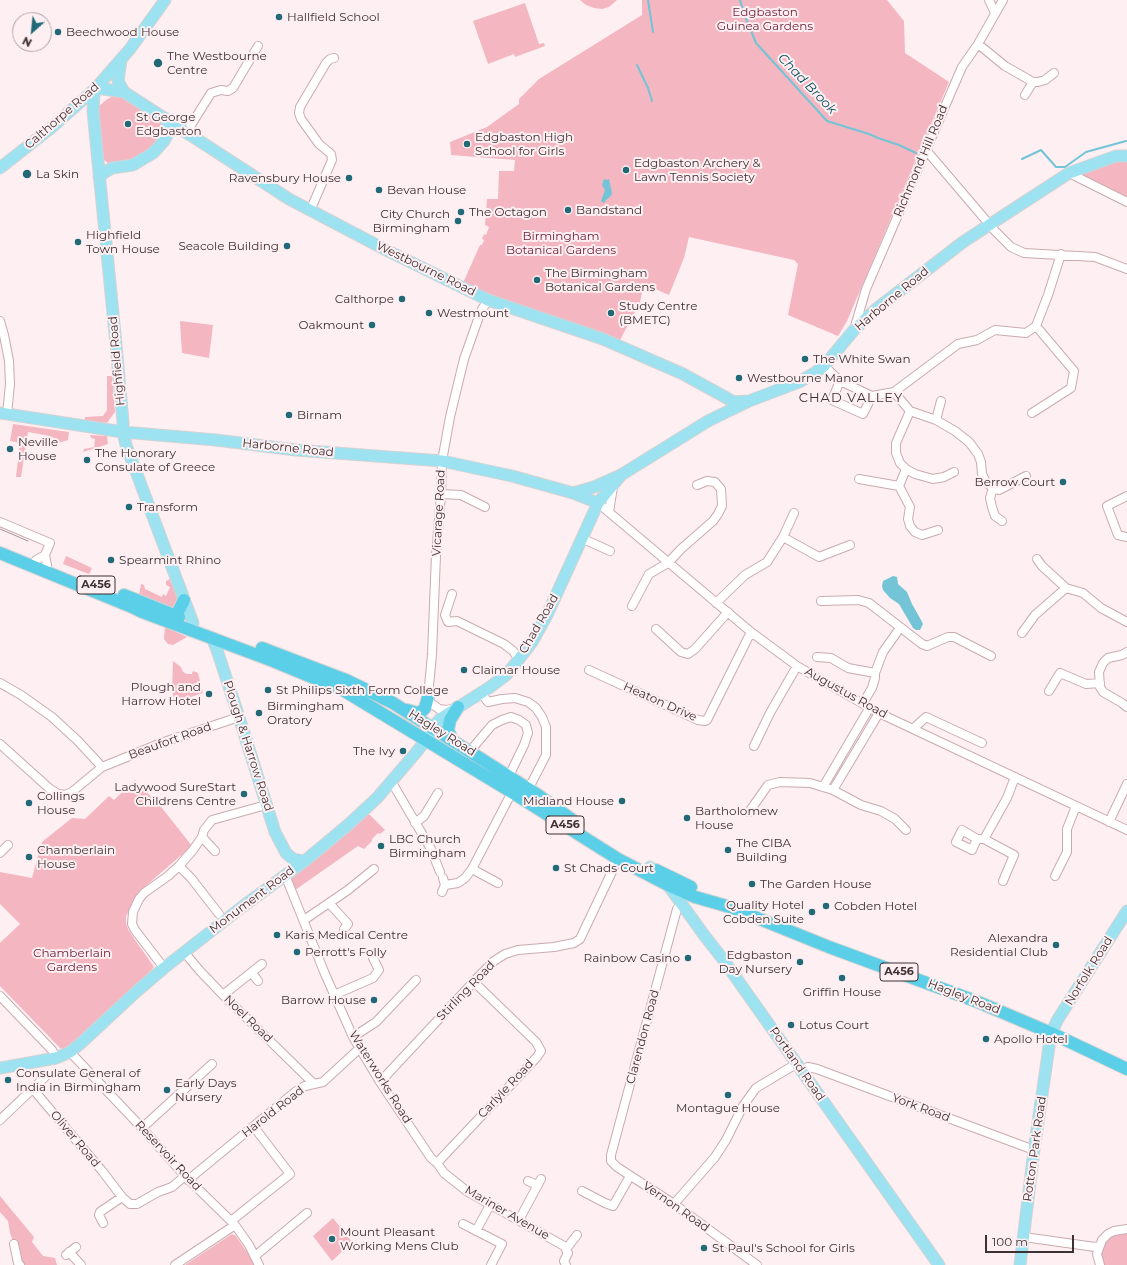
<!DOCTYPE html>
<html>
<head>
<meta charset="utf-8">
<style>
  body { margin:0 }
  #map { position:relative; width:1127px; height:1265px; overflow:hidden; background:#fef0f2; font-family:Montserrat,sans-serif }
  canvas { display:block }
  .north { position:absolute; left:12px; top:12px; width:40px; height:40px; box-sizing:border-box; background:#fef0f2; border:1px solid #b1a4a6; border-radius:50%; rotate:207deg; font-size:11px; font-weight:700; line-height:16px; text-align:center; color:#3e3133 }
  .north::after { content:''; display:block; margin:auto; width:14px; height:18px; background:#226977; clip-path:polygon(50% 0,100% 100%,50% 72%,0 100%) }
  .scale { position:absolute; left:985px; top:1235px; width:89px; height:18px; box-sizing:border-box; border:2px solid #3e3133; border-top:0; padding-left:5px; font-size:12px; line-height:14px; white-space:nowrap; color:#3e3133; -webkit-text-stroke:3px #fef0f2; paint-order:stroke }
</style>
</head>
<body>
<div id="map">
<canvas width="1127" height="1265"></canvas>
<div class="north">N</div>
<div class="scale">100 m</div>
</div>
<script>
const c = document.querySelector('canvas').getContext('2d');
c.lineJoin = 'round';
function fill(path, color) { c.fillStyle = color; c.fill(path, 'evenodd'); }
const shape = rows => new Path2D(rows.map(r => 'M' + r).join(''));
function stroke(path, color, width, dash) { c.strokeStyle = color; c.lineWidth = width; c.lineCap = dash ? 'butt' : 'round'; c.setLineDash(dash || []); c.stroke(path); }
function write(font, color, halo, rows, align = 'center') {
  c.font = font + ' Montserrat,sans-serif'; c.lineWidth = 4; c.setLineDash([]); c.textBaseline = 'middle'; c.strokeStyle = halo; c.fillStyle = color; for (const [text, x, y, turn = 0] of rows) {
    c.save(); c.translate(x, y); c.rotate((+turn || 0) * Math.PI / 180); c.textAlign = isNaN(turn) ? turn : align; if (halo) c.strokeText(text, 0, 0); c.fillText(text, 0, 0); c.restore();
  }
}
fill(shape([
  [580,0,617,0,609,7,602,9,594,8,586,5],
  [642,0,887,0,904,21,905,53,949,82,847,321,838,336,788,315,798,264,794,260,689,237,684,258,669,295,644,284,640,302,619,342,512,303,463,283,480,245,482,245,484,240,482,239,484,234,486,235,489,227,485,225,487,199,498,199,499,171,514,171,515,160,451,155,450,142,487,127,519,104,519,99,539,79,642,15],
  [525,3,539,44,544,43,545,46,515,57,514,54,488,64,473,21],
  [113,96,120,96,163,124,164,129,159,143,131,161,110,165,102,158,98,119,99,106,106,100],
  [1127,160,1127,197,1079,174,1114,162],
  [180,321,213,325,209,358,182,353],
  [107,376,112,376,115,412,107,423,85,420,85,417,103,416,107,410],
  [13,424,69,432,68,440,55,444,54,438,50,436,28,432,21,477,16,477,20,443,10,441],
  [90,435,107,436,108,444,83,452,84,449,94,447,95,439,91,438],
  [66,556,92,568,89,574,63,564],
  [170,579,180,604,175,611,139,595,141,584,144,585,145,589,162,597,163,594,166,596,170,587,166,585,166,581],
  [165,627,187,637,173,645,168,644,164,639],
  [173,661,181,667,183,672,187,674,192,674,193,671,198,673,203,693,175,702,172,692],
  [135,780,162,808,192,846,142,889,126,916,126,924,129,931,154,967,135,988,67,1050,62,1050,0,986,0,943,20,924,0,904,0,872,32,878,42,842,72,818,85,819,109,796,114,800],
  [369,814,385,830,380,834,378,833,372,839,372,841,364,849,358,846,295,890,291,879,296,874],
  [0,1196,34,1237,32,1242,43,1256,55,1258,57,1265,24,1265,19,1258,10,1233,8,1221,0,1212],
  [333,1218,352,1242,332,1261,313,1236],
  [1127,1233,1127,1265,1103,1265,1100,1254,1103,1246,1107,1238,1112,1235],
  [232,1234,236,1236,251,1258,254,1265,185,1265]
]), '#f4b6c1');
fill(shape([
  [604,179,607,180,609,179,612,193,611,196,606,200,604,203,601,201,605,190,602,185],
  [893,576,897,577,898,584,907,592,912,604,921,620,923,624,920,630,916,630,913,628,899,604,890,598,883,590,882,586,883,581]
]), '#72c4d6');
stroke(shape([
  [648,0,653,32],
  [740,0,744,14,756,43,827,121,869,134,878,138,899,145,916,153],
  [637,65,648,88,652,101],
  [1022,159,1041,150,1056,167,1065,167,1086,152,1126,141]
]), '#72c4d6', 2);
const minor = shape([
  [989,0,995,13],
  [978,44,1005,66,1033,82,1038,82,1045,80,1054,73],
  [1025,95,1033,82],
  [186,133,211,93,221,90,228,91,233,88,258,46],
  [926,150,995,231,1011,247,1024,253,1095,257,1127,269],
  [1069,173,1127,202],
  [310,211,332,160,331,154,319,144,301,119,299,113,300,107,326,63,330,59,334,58],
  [0,321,4,335,9,361,10,384,7,414],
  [854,330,866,289,962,67,978,44,1003,0],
  [824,366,840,381,872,396,894,392,958,344,977,340,995,330,1026,333,1036,326,1048,295,1061,254],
  [840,381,832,400,863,414,872,396],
  [894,392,910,411,936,420,955,431,969,442,978,454,981,462,982,474,986,482,993,488,999,490,1026,476],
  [1032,413,1071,388,1074,371,1036,326],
  [936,420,941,401],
  [906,469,900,463,896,453,896,443,910,411],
  [859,479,899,486,906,469,915,474,933,479,944,477,954,472],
  [899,486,910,507,908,519,910,526,915,532,922,535,938,530],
  [993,488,990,498,992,507,995,516,1002,521],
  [441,494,461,495,485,507],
  [1127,496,1107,506,1118,535,1127,537],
  [598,503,751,632,797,666,879,713,1127,830],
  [609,512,613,487],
  [0,522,50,543,45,555,47,565],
  [783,537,794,513],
  [581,538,610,551],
  [1037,559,1042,566,1066,588,1083,593,1101,608,1127,622],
  [36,560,45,555],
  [452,594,445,615,448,622,457,621,504,644,513,651,519,659],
  [821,601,858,600,869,603,922,644,927,646,948,637,954,637,991,656],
  [716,603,745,575,767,562,783,537,819,557,850,545],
  [632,606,649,574,668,563,681,549,713,521,718,514,722,506,721,489,715,482,707,481,697,485],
  [656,629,681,652,688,654,695,649,728,612],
  [1022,633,1035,615,1066,588],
  [1127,652,1122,655,1108,658,1103,663,1099,672,1100,687,1103,692,1122,703,1127,707],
  [817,657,831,658,848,668,875,673],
  [589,670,698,720,705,721,707,720,751,632],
  [0,683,21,695,52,717,78,741,102,767],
  [1049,691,1060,673,1086,684,1100,683],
  [481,693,488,702,502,699,515,698,528,702,536,708,542,717,546,727,546,755,529,788],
  [863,703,872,688,875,678,875,673,883,652,900,628],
  [455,708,447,710,439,709,431,703,428,697,432,654,436,555,441,494,442,461,450,417,464,359,481,311,488,300],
  [914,728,926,717,982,743],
  [0,744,50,789,58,794,65,795,72,792,102,767,164,742,239,717],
  [754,746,770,713,797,666],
  [470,751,492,725,502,720,511,717,519,720,526,725,528,733,524,745,509,776],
  [390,783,394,786,431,849,440,872],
  [823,787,870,707],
  [833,790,879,713],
  [749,812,768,785,780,782,810,783,833,790,861,805,881,811,895,819,906,830],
  [1109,822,1127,784],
  [415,823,424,816,438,793],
  [202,837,215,851],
  [977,839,962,830,956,842,972,850,977,839,984,839,1014,855,1003,881],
  [984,839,1007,798,1015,777],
  [0,853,8,845],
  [179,866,191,878,219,914],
  [472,869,498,883],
  [285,875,325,974,353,1037,380,1082,431,1158,437,1163,444,1173,468,1192,564,1246,568,1253,564,1261,566,1265],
  [1055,876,1067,852,1067,829,1076,806],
  [445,885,458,883,465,878,472,869,512,792],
  [442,892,445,885,443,878],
  [329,903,348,924,344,929],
  [677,909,611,1155,611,1161,617,1167,674,1204,757,1265],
  [304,920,348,890,374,869],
  [184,952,200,971,223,995,314,1084],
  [164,968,135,930,132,924,133,912,139,899,144,893,168,876,179,866,193,850,202,837,204,830,212,820,266,805],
  [252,973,258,981],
  [223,995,262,964],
  [334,995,373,978,379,970,373,958],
  [0,996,52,1050,56,1058],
  [353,1037,376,1022,416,980],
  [70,1052,142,1128,185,1176,235,1225,249,1245,259,1265],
  [808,1067,817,1069,1034,1150],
  [380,1082,480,975,494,961,505,954,518,950,554,947,574,943,580,939,618,859],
  [32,1088,103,1172,122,1197,130,1204,137,1204,158,1192,172,1187,185,1176],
  [0,1120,47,1075],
  [142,1128,212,1064],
  [437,1163,537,1057,541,1051,536,1042,473,981],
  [188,1180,295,1092,305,1086,323,1082,360,1048],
  [528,1181,537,1185],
  [582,1191,605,1203,613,1206,630,1176],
  [674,1204,715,1157,726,1140,743,1106,756,1088,796,1064],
  [519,1220,541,1179],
  [231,1221,290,1174,254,1127],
  [103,1223,99,1215,100,1212,122,1197],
  [463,1224,502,1244,491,1265],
  [476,1231,490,1205],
  [1024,1237,1095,1247,1099,1246],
  [14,1244,18,1263,20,1265],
  [566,1249,577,1235],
  [69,1252,81,1265],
  [66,1255,76,1247],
  [255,1256,307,1213],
  [175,1265,235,1225],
  [1100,1265,1097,1254,1102,1240,1108,1234,1114,1231,1127,1229]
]);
const major = shape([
  [121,60,118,81,124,92],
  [96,88,124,92,289,199,388,251,488,300,603,339,683,374,734,402,749,401],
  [96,88,94,94,93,111,115,334,123,422,123,432,126,445,193,623],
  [0,168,51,128,96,88,130,49,165,0],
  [99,177,105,172,112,168,133,165,153,153,164,141,167,135,167,119],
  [0,413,123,432,216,440,296,450,442,461,512,476,573,493,598,503],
  [573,493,594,487,621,475,708,421,749,401,799,382,813,374,824,366,854,330,875,310,963,242,1069,173,1116,156,1127,156],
  [212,638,217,650,239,717,275,832,286,853,293,859,303,861],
  [650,867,668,885,704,935,722,958,939,1265],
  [0,1068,56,1058,70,1052,80,1044,137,991,164,968,242,907,306,860,349,824,377,798,414,755,426,740,433,727,440,719,490,687,506,675,516,663,532,642,547,615,598,503,621,475],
  [1020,1265,1034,1150,1051,1033,1058,1019,1127,911]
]);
const highway = shape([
  [0,553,132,607,142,612,273,661,343,690,510,791,618,859,668,885,695,897,730,907,829,947,978,1002,1051,1033,1127,1069],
  [124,595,179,617],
  [175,615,178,612,184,600],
  [262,648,346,680,393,703,538,795,578,824],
  [407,710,417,713,422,711,425,708,428,697],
  [452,740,448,730,450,720,458,707],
  [656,870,691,887]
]);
stroke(minor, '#caaaaf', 10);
stroke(major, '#d5d2d2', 13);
stroke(highway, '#d5d2d2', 14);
stroke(minor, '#fff', 8);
stroke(major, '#9de2f1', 11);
stroke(highway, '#5bcfe7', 12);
stroke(shape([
  [0,529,28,541]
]), '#a49698', 1);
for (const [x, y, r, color] of [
  [279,17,4,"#226977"],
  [58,32,4,"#226977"],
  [158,63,5,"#226977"],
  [128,124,4,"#226977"],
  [467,144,4,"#226977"],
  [626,170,4,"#226977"],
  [27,174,5,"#226977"],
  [349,178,4,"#226977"],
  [379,190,4,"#226977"],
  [568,210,4,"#226977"],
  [461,212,4,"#226977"],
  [458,221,4,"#226977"],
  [78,242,4,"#226977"],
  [287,246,4,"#226977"],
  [537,280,4,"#226977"],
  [402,299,4,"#226977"],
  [429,313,4,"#226977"],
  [611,313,4,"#226977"],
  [372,325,4,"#226977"],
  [805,359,4,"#226977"],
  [739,378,4,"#226977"],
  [289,415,4,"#226977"],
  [10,449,4,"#226977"],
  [87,460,4,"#226977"],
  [1063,482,4,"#226977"],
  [129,507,4,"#226977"],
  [111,560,4,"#226977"],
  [464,670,4,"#226977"],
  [268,690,4,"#226977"],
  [209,694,4,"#226977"],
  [259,713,4,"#226977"],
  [403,751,4,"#226977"],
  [244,794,4,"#226977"],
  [622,801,4,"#226977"],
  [29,803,4,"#226977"],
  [687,818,4,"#226977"],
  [381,846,4,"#226977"],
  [728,850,4,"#226977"],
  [29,857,4,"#226977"],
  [556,868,4,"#226977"],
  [752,884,4,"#226977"],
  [826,906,4,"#226977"],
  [812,912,4,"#226977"],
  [277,935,4,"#226977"],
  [1056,945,4,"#226977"],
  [297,952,4,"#226977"],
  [688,958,4,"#226977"],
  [800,962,4,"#226977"],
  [842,978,4,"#226977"],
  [374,1000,4,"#226977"],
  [791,1025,4,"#226977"],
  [986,1039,4,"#226977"],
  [8,1080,4,"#226977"],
  [167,1090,4,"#226977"],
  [728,1095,4,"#226977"],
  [332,1239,4,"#226977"],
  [704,1248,4,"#226977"]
]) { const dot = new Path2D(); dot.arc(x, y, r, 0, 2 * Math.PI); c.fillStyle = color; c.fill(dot); stroke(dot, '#fef0f2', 1.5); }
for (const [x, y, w] of [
  [96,585,38],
  [565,825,38],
  [899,972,38]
]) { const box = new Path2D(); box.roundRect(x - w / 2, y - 9, w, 18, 3); c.fillStyle = '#fef0f2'; c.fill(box); stroke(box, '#3e3133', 1); }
write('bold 11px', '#3e3133', null, [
  ["A456",96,585],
  ["A456",565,825],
  ["A456",899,972]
]);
write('12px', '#6d1c34', '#fef0f2', [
  ["Edgbaston",765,12],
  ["Guinea Gardens",765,26],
  ["Birmingham",561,236],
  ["Botanical Gardens",561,250],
  ["Chamberlain",72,953],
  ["Gardens",72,967]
]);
write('12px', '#3e3133', '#fef0f2', [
  ["Hallfield School",287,17],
  ["Beechwood House",66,32],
  ["The Westbourne",167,56],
  ["Centre",167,70],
  ["St George",136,117],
  ["Edgbaston",136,131],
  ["Edgbaston High",475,137],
  ["School for Girls",475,151],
  ["Edgbaston Archery &",634,163],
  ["Lawn Tennis Society",634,177],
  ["La Skin",36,174],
  ["Ravensbury House",341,178,"right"],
  ["Bevan House",387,190],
  ["Bandstand",576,210],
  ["The Octagon",469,212],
  ["City Church",450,214,"right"],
  ["Birmingham",450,228,"right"],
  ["Highfield",86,235],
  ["Town House",86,249],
  ["Seacole Building",279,246,"right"],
  ["The Birmingham",545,273],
  ["Botanical Gardens",545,287],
  ["Calthorpe",394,299,"right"],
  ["Study Centre",619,306],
  ["(BMETC)",619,320],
  ["Westmount",437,313],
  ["Oakmount",364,325,"right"],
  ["The White Swan",813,359],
  ["Westbourne Manor",747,378],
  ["Birnam",297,415],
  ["Neville",18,442],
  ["House",18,456],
  ["The Honorary",95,453],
  ["Consulate of Greece",95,467],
  ["Berrow Court",1055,482,"right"],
  ["Transform",137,507],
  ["Spearmint Rhino",119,560],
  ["Claimar House",472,670],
  ["Plough and",201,687,"right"],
  ["Harrow Hotel",201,701,"right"],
  ["St Philips Sixth Form College",276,690],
  ["Birmingham",267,706],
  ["Oratory",267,720],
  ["The Ivy",395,751,"right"],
  ["Ladywood SureStart",236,787,"right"],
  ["Childrens Centre",236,801,"right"],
  ["Collings",37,796],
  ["House",37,810],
  ["Midland House",614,801,"right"],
  ["Bartholomew",695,811],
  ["House",695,825],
  ["LBC Church",389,839],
  ["Birmingham",389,853],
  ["The CIBA",736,843],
  ["Building",736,857],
  ["Chamberlain",37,850],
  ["House",37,864],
  ["St Chads Court",564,868],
  ["The Garden House",760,884],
  ["Quality Hotel",804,905,"right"],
  ["Cobden Suite",804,919,"right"],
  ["Cobden Hotel",834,906],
  ["Karis Medical Centre",285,935],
  ["Alexandra",1048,938,"right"],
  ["Residential Club",1048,952,"right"],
  ["Perrott's Folly",305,952],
  ["Edgbaston",792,955,"right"],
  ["Day Nursery",792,969,"right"],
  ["Rainbow Casino",680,958,"right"],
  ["Griffin House",842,992,"center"],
  ["Barrow House",366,1000,"right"],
  ["Lotus Court",799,1025],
  ["Apollo Hotel",994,1039],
  ["Consulate General of",16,1073],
  ["India in Birmingham",16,1087],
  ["Early Days",175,1083],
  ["Nursery",175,1097],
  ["Montague House",728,1108,"center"],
  ["Mount Pleasant",340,1232],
  ["Working Mens Club",340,1246],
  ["St Paul's School for Girls",712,1248]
], 'left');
write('12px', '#3e3133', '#fef0f2', [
  ["Calthorpe Road",62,116,-41],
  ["Richmond Hill Road",921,161,-67],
  ["Westbourne Road",426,269,26],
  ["Harborne Road",892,299,-40],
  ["Highfield Road",117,361,-95],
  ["Harborne Road",288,448,6],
  ["Vicarage Road",439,513,-87],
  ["Chad Road",539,624,-60],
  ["Augustus Road",846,693,29],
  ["Heaton Drive",660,702,24],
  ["Hagley Road",442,733,32],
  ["Beaufort Road",170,741,-20],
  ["Plough & Harrow Road",248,746,72],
  ["Monument Road",252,900,-37],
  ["Norfolk Road",1089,971,-58],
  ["Stirling Road",466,991,-46],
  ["Hagley Road",964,997,21],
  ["Noel Road",248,1019,44],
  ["Clarendon Road",643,1037,-75],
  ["Portland Road",797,1064,55],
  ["Waterworks Road",380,1077,58],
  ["Carlyle Road",506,1089,-47],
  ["York Road",921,1108,20],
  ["Harold Road",273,1112,-38],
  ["Oliver Road",75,1139,50],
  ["Rotton Park Road",1035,1149,-82],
  ["Reservoir Road",168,1156,47],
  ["Vernon Road",676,1207,35],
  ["Mariner Avenue",507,1213,30]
]);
write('italic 13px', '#095360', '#fef0f2', [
  ["Chad Brook",807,84,46]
]);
c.letterSpacing = '1px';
write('13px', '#3e3133', '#fef0f2', [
  ["CHAD VALLEY",851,398]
]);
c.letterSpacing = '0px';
</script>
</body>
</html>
